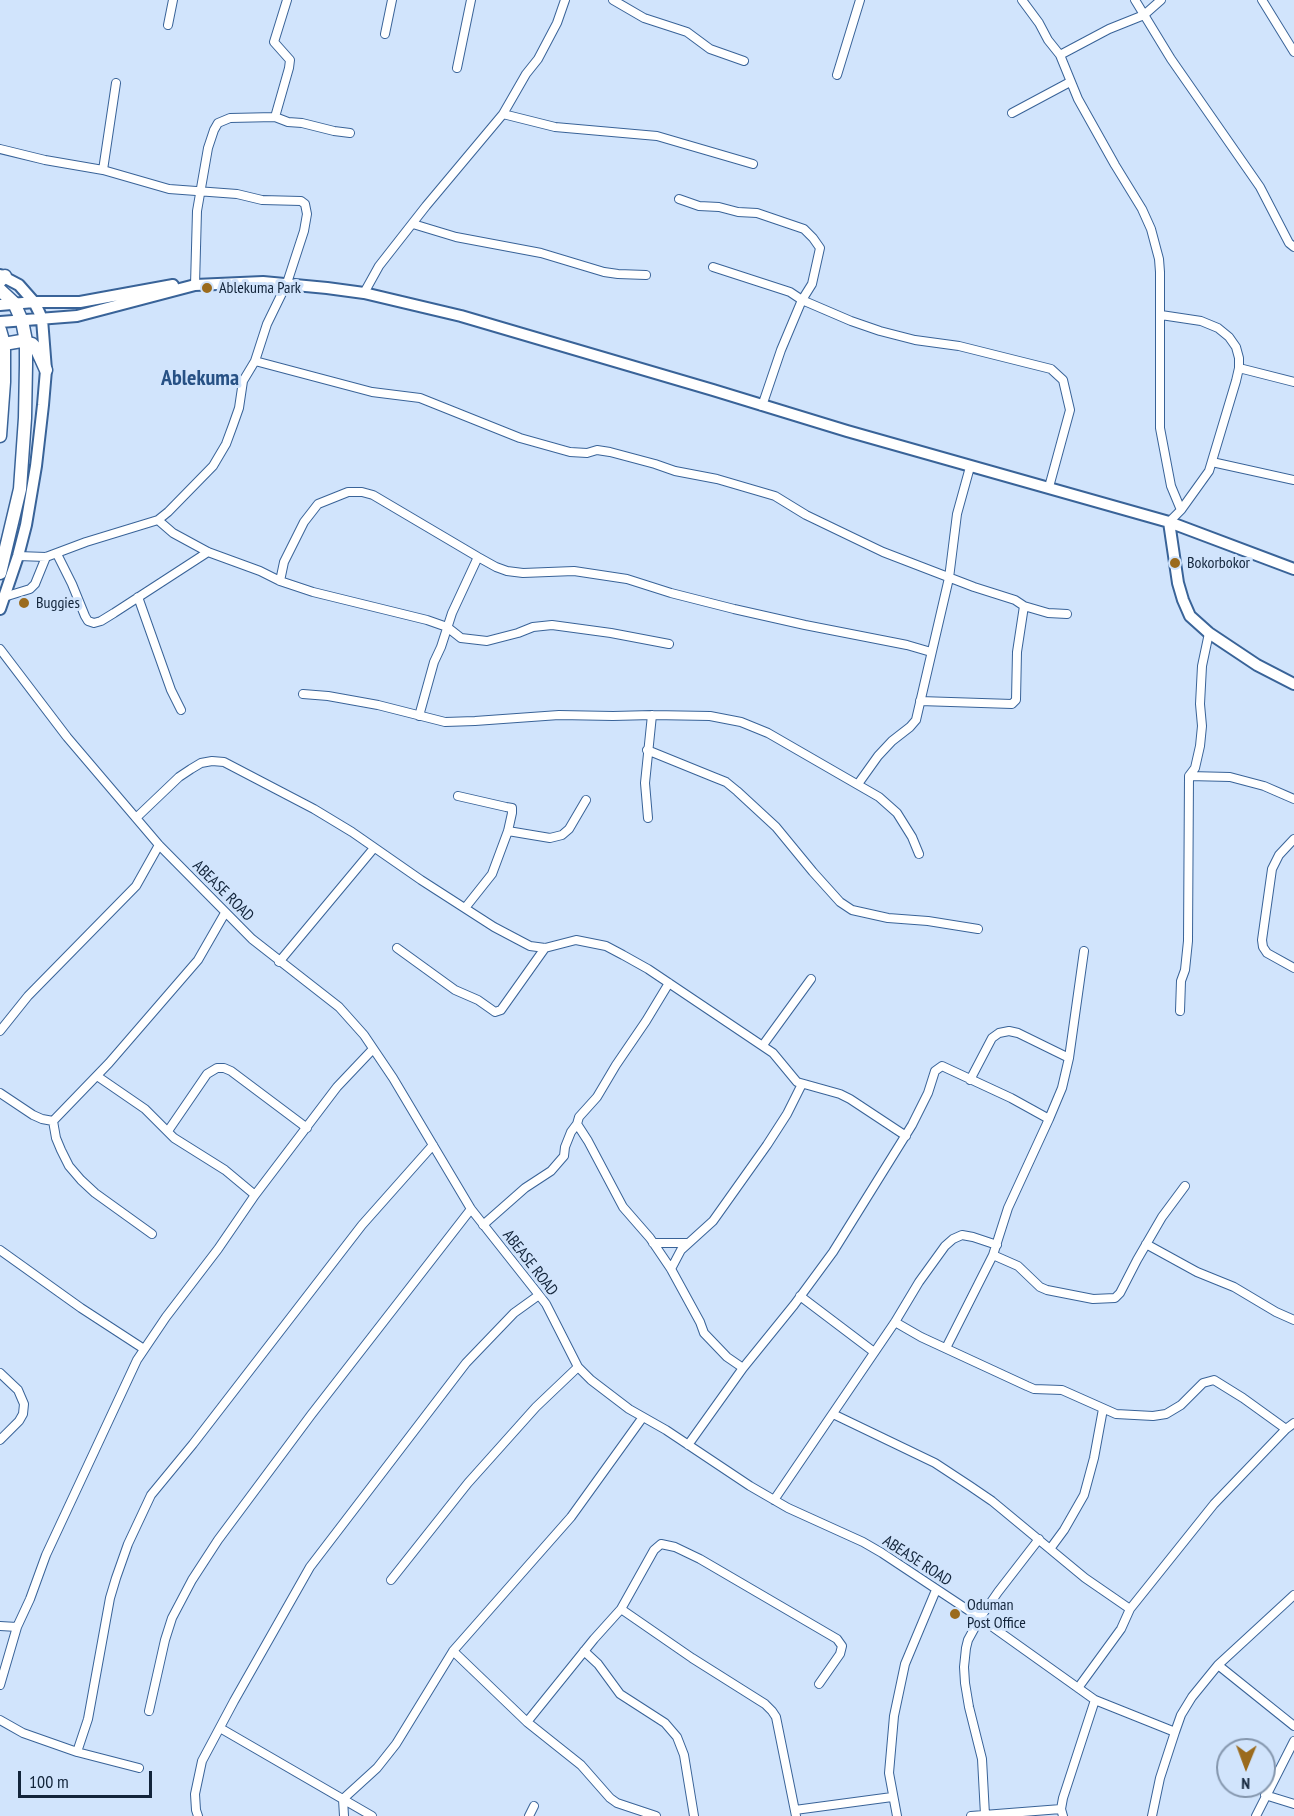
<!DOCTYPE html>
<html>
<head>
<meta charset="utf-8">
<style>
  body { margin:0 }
  #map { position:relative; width:1294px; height:1816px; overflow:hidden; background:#d1e4fc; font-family:"PT Sans Narrow",sans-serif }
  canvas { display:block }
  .north { position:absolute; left:1216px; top:1738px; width:60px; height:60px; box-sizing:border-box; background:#d1e4fc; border:2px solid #8597ae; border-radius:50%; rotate:181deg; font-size:16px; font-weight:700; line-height:24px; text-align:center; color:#12243a }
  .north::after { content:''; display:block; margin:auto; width:21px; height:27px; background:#9b6b1d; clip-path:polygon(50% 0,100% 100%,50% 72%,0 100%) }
  .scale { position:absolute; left:18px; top:1771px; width:134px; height:27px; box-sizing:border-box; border:3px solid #12243a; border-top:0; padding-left:8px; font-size:18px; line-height:21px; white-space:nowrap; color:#12243a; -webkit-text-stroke:4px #d1e4fc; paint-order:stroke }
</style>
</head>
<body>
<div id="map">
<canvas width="1294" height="1816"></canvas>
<div class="north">N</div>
<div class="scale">100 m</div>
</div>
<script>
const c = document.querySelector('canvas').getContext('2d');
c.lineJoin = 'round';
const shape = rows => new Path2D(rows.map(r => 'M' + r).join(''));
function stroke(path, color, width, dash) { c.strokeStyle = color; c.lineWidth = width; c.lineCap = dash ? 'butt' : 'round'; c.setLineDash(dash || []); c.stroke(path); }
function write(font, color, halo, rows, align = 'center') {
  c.font = font + ' "PT Sans Narrow",sans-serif'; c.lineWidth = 6; c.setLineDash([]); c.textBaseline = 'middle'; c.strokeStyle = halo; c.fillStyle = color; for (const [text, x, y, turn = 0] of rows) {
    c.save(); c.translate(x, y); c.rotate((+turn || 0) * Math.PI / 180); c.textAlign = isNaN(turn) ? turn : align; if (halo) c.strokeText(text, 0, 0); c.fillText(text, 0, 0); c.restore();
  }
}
const street = shape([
  [613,0,644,18,687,32,710,49,744,61],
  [1022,0,1039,23,1048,40,1060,55,1078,99,1115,165,1142,209,1151,229,1159,259,1160,272,1160,428,1171,486,1181,510,1169,522],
  [1135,0,1171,59,1260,187,1289,243,1294,247],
  [1262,0,1294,52],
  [168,25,173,0],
  [385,34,392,0],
  [1060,55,1109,29,1144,15,1161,0],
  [457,68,471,0],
  [837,75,860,0],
  [1012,113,1070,82],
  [503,114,555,127,657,136,753,164],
  [275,117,289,68,290,60,274,42,287,0],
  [0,149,45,160,103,170,169,189,237,194,262,200,301,201,305,204,307,214,304,231,287,283,267,324,255,361,243,381,239,408,233,425,226,444,213,466,168,512,158,520,86,542,46,557,18,556],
  [103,170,116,83],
  [679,199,699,206,719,207,738,212,757,213,804,229,813,238,820,248,812,284,802,300,781,350,762,406],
  [413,224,456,237,541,253,604,272,618,274,646,275],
  [713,267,790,292,802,300,851,321,880,331,915,340,959,346,1051,369,1063,380,1070,410,1049,487],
  [195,285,197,211,208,148,214,130,218,123,230,118,275,117,288,122,302,123,334,131,350,133],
  [364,293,379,266,426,206,503,114,526,74,538,59,557,23,565,0],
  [1161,315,1201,321,1218,328,1229,337,1236,347,1239,358,1239,368,1236,381,1209,471,1181,510],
  [255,361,372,392,420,398,520,438,570,452,587,453,597,450,610,452,655,464,675,471,717,479,775,496,806,515,883,552,974,587,1015,600,1024,606,1048,613,1067,614],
  [1239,368,1294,382],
  [1212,462,1294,480],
  [158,520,173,533,208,552,260,571,280,581,313,592,427,620,447,627,461,638,487,641,518,633,533,627,552,625,611,633,669,644],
  [57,554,72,584,85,616,88,621,94,623,101,621,114,613,208,552],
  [280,581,284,562,304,522,318,504,348,492,362,492,373,495,478,557,496,567,507,571,523,573,574,571,627,579,671,593,734,609,805,625,907,645,931,652],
  [4,597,30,589,35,584,46,557],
  [138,597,171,690,181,710],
  [0,649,67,737,159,845,252,939,339,1007,364,1035,393,1078,471,1209,539,1295,546,1304,578,1367,591,1380,629,1409,666,1430,750,1486,788,1508,863,1542,882,1553,980,1618,1095,1700,1175,1732],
  [303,694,328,696,378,705,445,722,475,721,559,715,613,716,652,715,710,716,741,722,768,733,879,797,897,813,912,837,919,854],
  [920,701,1012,704,1016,700,1017,652,1024,606],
  [419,716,434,662,441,647,452,613,478,557],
  [647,750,711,776,726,782,737,791,776,827,813,872,840,902,852,910,888,918,928,921,978,929],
  [1189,776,1230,777,1264,786,1294,799],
  [858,784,878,756,892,741,910,727,916,720,949,578,957,514,970,467],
  [458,796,506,807,512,808,512,813,508,831,492,874,465,908],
  [136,818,179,777,191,769,201,763,212,761,224,762,314,809,352,832,421,880,494,927,530,946,545,948,576,940,606,946,623,955,648,969,773,1053,797,1082,840,1094,850,1099,906,1136],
  [648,818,645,783,652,715],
  [508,831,550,838,562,835,569,829,586,800],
  [1294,839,1279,855,1272,869,1262,940,1263,947,1267,953,1294,968],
  [397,948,455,990,478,1000,495,1012,501,1010,545,948],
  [279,962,374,848],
  [1180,1011,1181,981,1185,970,1188,941,1189,776,1195,768,1200,746,1202,726,1200,704,1202,666,1209,633],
  [0,1031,28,996,136,886,159,845],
  [763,1045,811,979],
  [97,1076,145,1109,174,1138,225,1170,255,1195],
  [970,1080,992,1038,999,1033,1009,1031,1018,1033,1069,1058],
  [0,1093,33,1115,42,1119,53,1121,109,1063,198,960,225,913],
  [53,1121,56,1138,61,1150,69,1166,81,1180,95,1193,152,1234],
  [577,1124,579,1117,597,1097,616,1065,646,1021,669,983],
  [168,1131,207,1074,217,1068,224,1068,231,1071,307,1128],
  [483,1225,525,1188,551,1171,564,1156,565,1147,571,1132,577,1124,588,1141,623,1207,650,1238,671,1269,700,1322,704,1333,727,1357,743,1368],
  [653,1243,687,1243],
  [1146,1244,1197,1272,1234,1287,1276,1312,1294,1320],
  [0,1250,81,1308,144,1349],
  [993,1255,1018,1266,1040,1287,1047,1290,1093,1299,1115,1298,1120,1293,1137,1260,1162,1217,1185,1186],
  [671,1269,681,1250,713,1221,767,1145,787,1114,802,1084],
  [800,1296,874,1352],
  [895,1322,921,1337,1027,1386,1034,1389,1062,1390,1116,1414,1153,1416,1166,1414,1181,1405,1203,1383,1214,1380,1243,1398,1286,1429],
  [946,1348,993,1255,1008,1208,1049,1119,1062,1088,1069,1058,1084,951],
  [0,1373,18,1390,24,1404,23,1414,19,1421,0,1440],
  [833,1414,935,1463,970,1486,992,1501,1085,1578,1130,1609],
  [688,1445,743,1368,794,1305,833,1252,912,1125,928,1093,935,1071,942,1066,1011,1098,1049,1119],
  [774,1500,895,1322,919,1282,945,1246,953,1239,962,1235,973,1237,997,1245],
  [1050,1549,1064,1530,1084,1495,1094,1458,1103,1409],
  [391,1580,468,1483,536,1407,578,1367],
  [621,1609,692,1658,765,1704,772,1711,776,1717,796,1816],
  [0,1626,17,1627],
  [453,1651,527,1722,581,1765,610,1798,617,1803,656,1816],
  [584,1651,598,1664,620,1694,665,1723,677,1737,684,1755,694,1816],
  [1218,1665,1294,1726],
  [0,1685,17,1627,30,1599,46,1555,137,1360,166,1317,218,1249,255,1195,337,1087,373,1049],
  [1078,1688,1121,1629,1130,1609,1214,1504,1286,1429,1294,1423],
  [149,1711,165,1640,172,1618,192,1580,218,1540,311,1415,471,1209],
  [0,1720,23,1733,77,1752,139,1768],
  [527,1722,594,1639,621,1609,654,1550,661,1544,675,1547,700,1559,837,1639,842,1646,840,1654,819,1684],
  [220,1728,372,1816],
  [77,1752,88,1719,110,1598,116,1578,128,1544,151,1495,193,1444,362,1225,433,1145],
  [1265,1795,1294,1804],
  [795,1810,892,1797],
  [985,1815,982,1759,969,1707,965,1683,964,1667,966,1648,968,1640,980,1618,998,1592,1039,1539],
  [198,1816,196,1810,195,1794,202,1761,234,1701,310,1567,466,1363,514,1313,539,1295],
  [344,1816,343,1799,377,1768,396,1744,453,1651,571,1517,643,1417],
  [529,1816,534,1806],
  [897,1816,889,1773,894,1716,905,1664,936,1590],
  [971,1816,1061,1809],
  [1063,1816,1061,1809,1063,1798,1095,1700],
  [1152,1816,1160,1778,1175,1732,1181,1715,1192,1697,1218,1665,1294,1595],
  [1256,1816,1294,1741]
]);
const secondary = shape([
  [0,275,19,285,34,302,39,312,42,319,46,370,43,405,36,466,26,525,18,556,0,609],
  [0,305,34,302,80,302,173,285],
  [0,322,77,316,195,285,263,282,327,288,364,293,461,316,713,390,847,431,1169,522,1294,569],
  [1169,522,1178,583,1183,600,1190,616,1209,633,1257,665,1294,684]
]);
const primary = shape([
  [0,281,5,276],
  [0,290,14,303,22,321,26,341,26,365,25,418,20,489,0,573],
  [0,330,4,344,4,382,0,436],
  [4,344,21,341,32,344,36,348,46,370]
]);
stroke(street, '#396398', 10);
stroke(secondary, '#396398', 14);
stroke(primary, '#396398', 15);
stroke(street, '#fff', 8);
stroke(secondary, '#fff', 10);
stroke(primary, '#fff', 12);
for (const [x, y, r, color] of [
  [207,288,6,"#9b6b1d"],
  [1175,563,6,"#9b6b1d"],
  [24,603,6,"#9b6b1d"],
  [955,1614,6,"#9b6b1d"]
]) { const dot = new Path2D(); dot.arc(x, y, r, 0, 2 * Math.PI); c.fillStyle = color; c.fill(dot); stroke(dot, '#d1e4fc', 2); }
write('16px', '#12243a', '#d1e4fc', [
  ["Ablekuma Park",219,288],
  ["Bokorbokor",1187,563],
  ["Buggies",36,603],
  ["Oduman",967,1605],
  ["Post Office",967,1623]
], 'left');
write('16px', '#12243a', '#d1e4fc', [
  ["ABEASE ROAD",223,891,45],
  ["ABEASE ROAD",530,1263,52],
  ["ABEASE ROAD",917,1561,33]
]);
write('bold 22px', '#275185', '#d1e4fc', [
  ["Ablekuma",200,379]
]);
</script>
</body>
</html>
